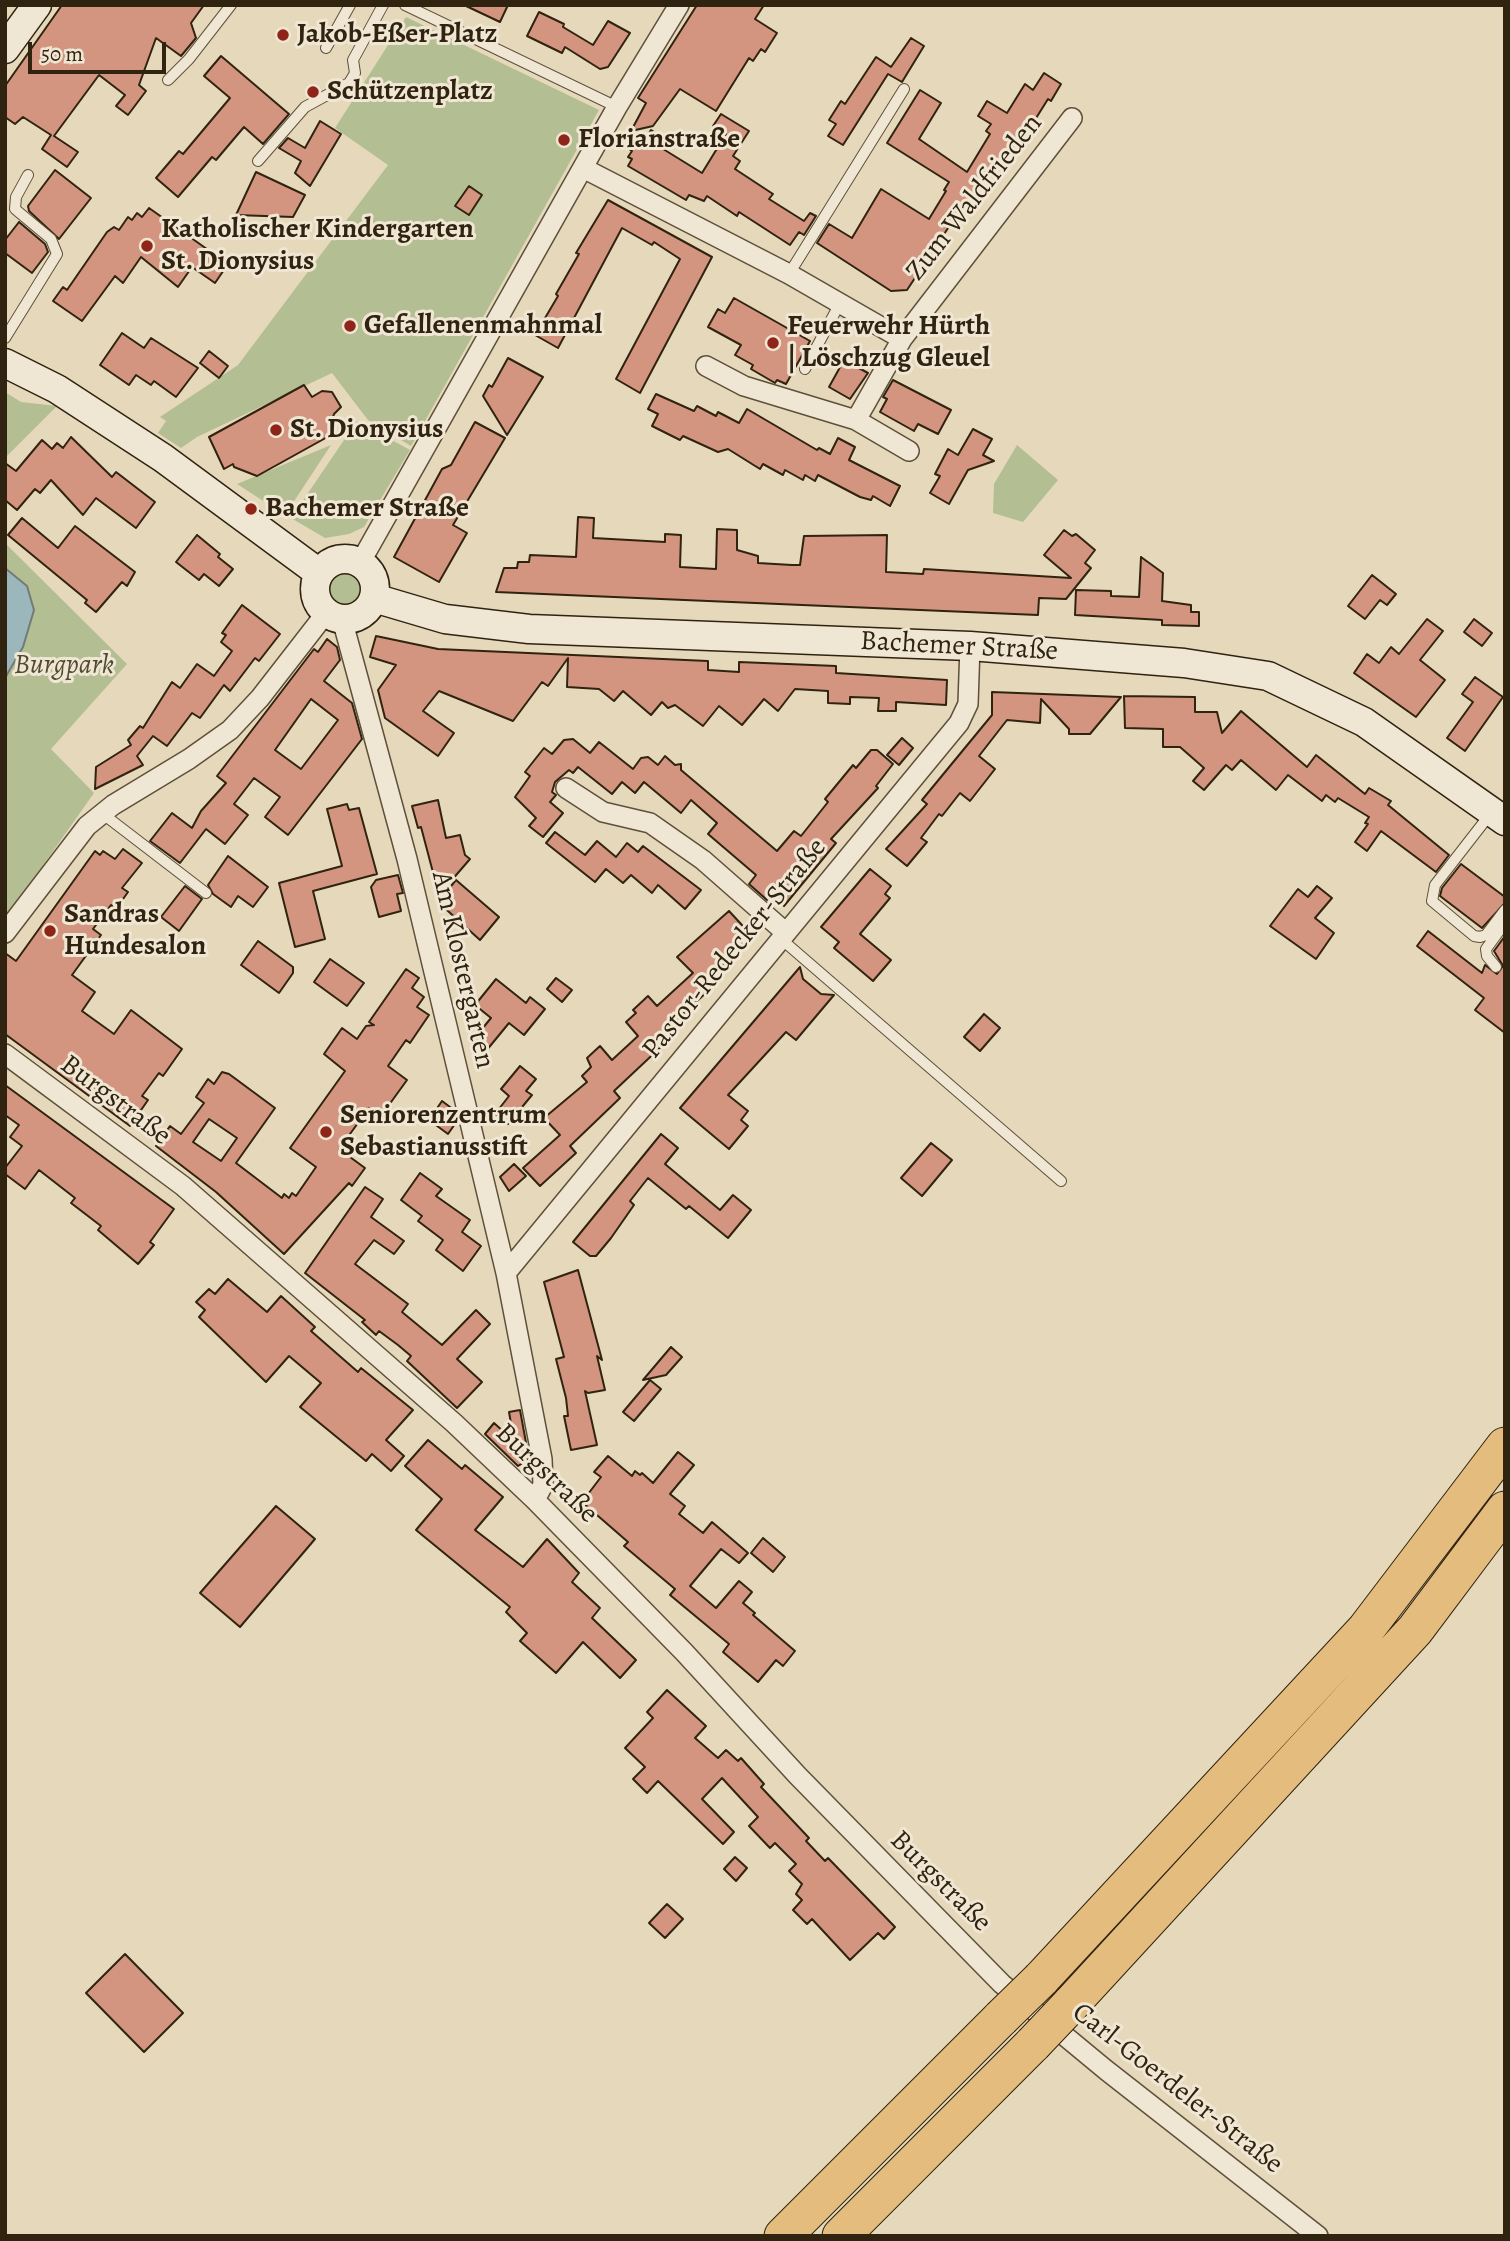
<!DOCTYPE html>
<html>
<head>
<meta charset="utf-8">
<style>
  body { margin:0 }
  #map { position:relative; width:1510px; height:2241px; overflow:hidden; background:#e6d8bb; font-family:Alegreya,serif }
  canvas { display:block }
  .frame { position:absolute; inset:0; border:7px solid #30230f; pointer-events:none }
  .scale { position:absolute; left:28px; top:42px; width:138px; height:32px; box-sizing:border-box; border:4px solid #30230f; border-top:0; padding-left:9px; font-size:21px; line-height:24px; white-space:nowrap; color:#30230f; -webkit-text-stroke:5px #efe6d3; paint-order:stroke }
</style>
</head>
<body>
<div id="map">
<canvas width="1510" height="2241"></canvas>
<div class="frame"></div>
<div class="scale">50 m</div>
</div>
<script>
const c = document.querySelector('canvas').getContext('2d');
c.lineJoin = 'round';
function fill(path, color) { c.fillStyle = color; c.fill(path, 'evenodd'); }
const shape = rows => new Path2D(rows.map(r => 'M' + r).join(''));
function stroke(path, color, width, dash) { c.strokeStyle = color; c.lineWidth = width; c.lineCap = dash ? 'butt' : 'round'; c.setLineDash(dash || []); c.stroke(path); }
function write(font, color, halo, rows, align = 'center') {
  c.font = font + ' Alegreya,serif'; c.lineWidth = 6; c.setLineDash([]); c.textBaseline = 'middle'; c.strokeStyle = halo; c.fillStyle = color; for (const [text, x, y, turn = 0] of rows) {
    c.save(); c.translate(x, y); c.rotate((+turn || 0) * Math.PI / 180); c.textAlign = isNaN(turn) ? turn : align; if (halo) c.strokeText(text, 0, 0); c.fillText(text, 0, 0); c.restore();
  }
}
fill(shape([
  [406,17,599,110,411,446,368,420,332,373,197,437,181,448,158,433,166,421,160,417,238,365,388,165,335,128],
  [5,392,21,402,57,406,5,458],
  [357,421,410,450,364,527,349,534,325,538,291,518],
  [331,445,285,515,237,484],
  [1017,445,1058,480,1023,522,993,513,994,484],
  [5,543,127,664,51,749,94,793,5,919,5,678,12,668,27,586,5,568],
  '327 588a18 18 0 1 1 36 0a18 18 0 1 1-36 0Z'
]), '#b3bf92');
const water = shape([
  [5,568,27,586,34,610,23,647,5,678,5,568]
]);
fill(water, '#9cb7bb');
stroke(water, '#717c76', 2);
const building = shape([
  [62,5,204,5,191,23,196,38,181,56,156,38,139,85,146,91,128,115,116,106,125,95,99,75,54,136,78,152,67,167,42,149,51,135,23,117,15,124,5,117,5,86,62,5],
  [464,5,508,5,500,22,464,5],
  [697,5,764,5,755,19,777,33,765,52,761,49,753,61,749,58,716,111,680,89,653,126,631,131,646,103,638,98,697,5],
  [539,12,564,24,563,27,593,45,608,21,630,33,608,67,600,69,565,47,562,53,527,36,539,12],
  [911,38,924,46,902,82,888,74,843,145,828,136,836,124,829,120,841,101,845,104,876,57,891,67,911,38],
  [221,56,289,114,263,144,244,127,216,160,212,157,178,197,156,178,179,151,183,154,230,98,204,76,221,56],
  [1044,73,1061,84,1051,101,1048,99,1033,123,1029,121,1004,160,983,182,967,206,964,204,907,290,891,291,817,243,829,224,852,238,881,189,929,219,946,191,944,190,949,182,887,143,920,90,941,103,919,139,967,172,990,134,986,131,991,124,978,116,987,101,1007,113,1025,84,1033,90,1044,73],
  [721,114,749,131,733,156,740,161,735,169,773,194,769,199,804,221,810,213,816,216,804,235,799,232,790,245,739,212,737,216,707,196,704,201,689,195,686,200,628,166,632,159,628,157,632,151,629,149,639,134,646,138,651,130,659,135,655,144,702,173,726,134,713,126,721,114],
  [320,121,341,134,310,186,295,173,301,161,279,148,288,138,305,148,320,121],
  [55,170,91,198,59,239,29,211,28,206,55,170],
  [256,172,305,195,293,217,236,215,256,172],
  [469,186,482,195,469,215,455,206,469,186],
  [608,200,712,257,640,393,616,379,680,259,654,242,652,245,622,228,558,348,535,335,558,296,556,294,579,254,576,253,608,200],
  [149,208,228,264,215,283,192,267,178,287,141,257,123,283,115,276,82,321,53,301,63,287,67,290,107,232,114,227,119,230,128,217,132,220,137,213,142,217,149,208],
  [19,222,45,244,48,252,32,273,5,253,5,240,19,222],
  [734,298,810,341,786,384,777,380,775,383,751,369,753,365,735,355,741,345,708,327,718,309,725,313,734,298],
  [122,333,144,348,151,338,198,368,176,397,154,381,151,385,136,375,129,385,100,365,122,333],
  [209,351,228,366,219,378,200,363,209,351],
  [508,358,543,377,507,435,483,396,489,385,492,387,508,358],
  [844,360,868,373,850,399,829,387,844,360],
  [893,380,951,410,938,434,918,424,914,431,880,412,887,399,883,397,893,380],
  [304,385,312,397,322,391,332,392,341,407,334,414,329,431,331,435,257,476,234,467,233,464,224,469,209,437,304,385],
  [656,394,694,411,697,406,716,416,718,412,739,423,747,409,817,450,819,448,830,454,838,438,855,447,849,460,900,486,890,506,873,496,871,500,860,497,818,475,815,481,805,475,803,480,785,470,783,475,763,464,760,469,728,449,718,452,683,436,680,440,652,426,658,414,648,409,656,394],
  [475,422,505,438,453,525,467,533,439,582,394,557,442,469,451,465,475,422],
  [973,429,992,439,983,455,994,461,968,470,949,504,930,493,940,476,935,474,948,449,958,455,973,429],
  [71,437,112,477,116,472,155,502,136,528,96,498,83,515,51,480,40,493,35,489,17,510,5,500,5,463,16,471,42,440,52,449,57,443,63,448,71,437],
  [578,517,594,518,593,538,665,542,665,534,681,535,680,567,716,569,717,529,737,530,737,550,758,556,758,563,792,565,800,565,804,536,887,535,886,572,923,574,924,569,1071,578,1044,555,1064,530,1072,536,1076,534,1095,550,1085,563,1091,568,1066,599,1039,598,1038,615,496,592,504,568,517,568,518,562,529,562,530,555,576,557,578,517],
  [22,518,58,548,75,526,135,572,127,586,122,582,96,612,85,603,87,600,8,535,22,518],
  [197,535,220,554,218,557,233,569,219,586,204,574,199,580,176,562,197,535],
  [1141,557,1163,573,1162,601,1191,605,1191,612,1199,612,1199,626,1162,625,1162,620,1075,615,1076,590,1111,591,1111,596,1139,597,1141,557],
  [1372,575,1396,594,1387,605,1380,600,1365,619,1348,606,1372,575],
  [242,605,280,634,259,661,255,658,230,691,224,685,200,718,192,713,167,746,153,736,137,756,143,765,95,789,96,767,131,745,128,740,140,726,143,728,172,682,180,688,197,664,214,676,232,651,221,642,226,635,222,633,242,605],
  [1427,619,1443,631,1420,660,1445,680,1416,717,1354,673,1367,654,1379,663,1391,647,1399,654,1427,619],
  [1474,619,1492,633,1482,646,1464,632,1474,619],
  [376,636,438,649,708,661,708,670,739,672,739,662,836,666,836,673,947,680,946,705,896,702,896,711,878,711,879,698,850,697,850,704,828,703,828,691,795,689,778,711,764,699,742,725,719,706,703,726,675,705,668,708,662,702,651,715,623,691,614,701,599,689,567,687,568,658,548,686,542,682,513,721,439,691,423,711,454,733,438,756,385,718,378,690,396,665,370,657,376,636],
  [327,639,337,647,340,660,324,681,352,703,362,739,288,835,265,817,280,797,254,778,234,804,248,815,225,844,206,829,180,863,150,841,172,813,192,828,201,811,226,783,217,776,314,649,318,652,327,639],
  [311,699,338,720,301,769,275,750,311,699],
  [1475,677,1503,697,1465,751,1447,738,1473,702,1462,694,1475,677],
  [992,692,1121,697,1090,734,1069,734,1069,729,1041,699,1040,723,1007,720,979,756,995,769,970,801,960,793,942,816,939,814,921,838,927,842,907,866,886,849,927,804,922,800,992,715,992,692],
  [1124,696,1195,697,1195,712,1217,712,1222,733,1241,711,1307,767,1316,755,1365,794,1369,788,1391,801,1388,805,1449,855,1436,872,1381,831,1367,851,1355,842,1368,824,1365,823,1369,817,1338,798,1335,802,1326,795,1322,801,1288,775,1276,790,1241,760,1232,770,1226,765,1204,790,1193,781,1204,768,1180,747,1163,747,1163,729,1125,728,1124,696],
  [902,738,913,748,899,765,887,755,902,738],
  [573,739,590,753,599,742,633,769,641,758,648,757,658,765,665,756,675,765,681,764,681,770,777,851,794,831,801,836,828,802,825,799,853,765,856,768,871,750,877,750,893,764,876,786,878,788,831,839,836,843,784,906,771,895,767,900,749,884,756,875,708,834,717,823,691,800,681,813,644,782,635,793,622,782,612,794,578,767,573,773,569,770,555,782,552,792,556,795,550,802,563,813,543,837,529,826,536,818,515,797,530,776,525,772,544,748,552,754,564,740,573,739],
  [438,800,446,838,460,835,465,855,470,859,451,881,439,884,435,880,421,827,418,828,412,806,438,800],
  [347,804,349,810,359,808,377,874,313,891,325,939,295,947,279,883,342,866,327,809,347,804],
  [555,832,585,855,597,841,616,857,627,843,638,852,643,846,701,890,685,909,658,885,652,893,631,875,623,883,606,869,595,882,546,843,555,832],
  [123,849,142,863,122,888,128,892,116,909,111,905,93,929,101,935,72,975,95,992,82,1011,114,1034,131,1010,182,1049,163,1076,159,1073,142,1096,148,1100,130,1126,5,1034,5,953,16,961,95,851,100,855,103,851,115,859,123,849],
  [228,856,268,887,253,907,238,896,231,907,213,894,208,885,228,856],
  [1461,864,1505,897,1505,903,1482,928,1440,896,1442,888,1461,864],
  [870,869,891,886,885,894,890,898,860,934,891,960,873,981,834,948,839,942,821,927,870,869],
  [398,875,403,893,397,894,401,911,379,917,371,887,376,880,398,875],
  [456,880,499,917,480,940,438,902,456,880],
  [185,886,202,899,179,931,161,917,185,886],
  [1317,886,1332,898,1315,918,1334,933,1316,959,1270,926,1298,889,1308,897,1317,886],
  [729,911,753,937,703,984,709,990,658,1037,664,1044,614,1091,620,1098,570,1146,576,1153,540,1186,523,1168,560,1135,544,1118,587,1082,582,1076,591,1067,587,1058,600,1046,612,1060,638,1036,626,1022,636,1013,633,1010,648,996,657,1006,693,973,677,957,729,911],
  [1428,931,1482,973,1485,965,1497,974,1503,966,1494,951,1505,936,1505,1033,1475,1010,1484,998,1417,946,1428,931],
  [258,941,293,967,293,973,279,993,241,965,258,941],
  [330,959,364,983,347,1006,314,982,330,959],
  [800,967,803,979,821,994,834,995,796,1040,786,1032,728,1095,748,1111,741,1120,748,1126,729,1149,680,1108,800,967],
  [406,969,419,978,412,988,424,997,417,1007,429,1015,410,1043,406,1040,388,1066,407,1080,381,1116,369,1108,339,1149,365,1168,352,1186,349,1183,284,1254,216,1192,156,1146,170,1126,181,1134,204,1103,196,1097,208,1079,214,1084,222,1072,229,1074,275,1108,236,1163,282,1198,284,1194,289,1198,292,1193,296,1196,316,1167,290,1148,345,1071,324,1054,342,1028,357,1039,366,1026,374,1025,369,1022,406,969],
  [209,1119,237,1138,221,1161,193,1142,209,1119],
  [556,978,572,990,562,1002,547,989,556,978],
  [496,979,526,1003,530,997,545,1009,524,1035,509,1023,486,1051,473,1040,491,1018,475,1005,496,979],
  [984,1014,1000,1028,980,1051,964,1037,984,1014],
  [520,1066,536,1079,526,1091,532,1095,508,1124,495,1114,509,1096,501,1089,520,1066],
  [5,1085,174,1209,150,1242,154,1245,138,1264,98,1230,101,1226,71,1203,75,1198,39,1170,25,1189,5,1174,5,1168,22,1146,10,1137,19,1125,5,1115,5,1085],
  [442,1101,454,1110,457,1121,448,1134,429,1120,442,1101],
  [661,1134,678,1148,665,1164,720,1210,733,1195,751,1210,728,1238,689,1206,686,1209,648,1178,630,1201,634,1205,611,1238,596,1256,590,1256,573,1242,661,1134],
  [931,1143,952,1160,922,1196,901,1178,931,1143],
  [514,1164,526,1176,509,1191,500,1177,514,1164],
  [420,1173,442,1189,436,1196,470,1220,462,1232,481,1246,463,1271,436,1250,443,1240,418,1221,422,1216,401,1200,420,1173],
  [365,1187,383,1199,371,1217,404,1241,394,1254,374,1240,355,1264,408,1304,402,1312,442,1345,476,1310,490,1324,457,1359,482,1382,457,1408,407,1361,411,1356,398,1345,379,1331,376,1335,362,1322,365,1320,305,1273,365,1187],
  [578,1270,602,1360,597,1356,605,1390,588,1393,585,1391,597,1445,571,1450,564,1416,568,1416,566,1398,556,1359,564,1357,544,1282,578,1270],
  [228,1279,267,1312,281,1296,315,1327,311,1331,358,1372,361,1368,413,1410,386,1440,404,1456,391,1471,372,1454,366,1461,300,1407,321,1383,289,1356,266,1382,199,1317,205,1310,196,1302,209,1289,215,1294,228,1279],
  [671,1347,682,1357,666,1375,643,1380,671,1347],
  [650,1380,661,1389,634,1421,623,1412,650,1380],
  [520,1410,529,1459,518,1466,485,1434,494,1423,514,1441,509,1412,520,1410],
  [428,1440,462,1469,465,1465,503,1497,475,1530,523,1567,547,1539,579,1573,572,1582,600,1608,592,1618,636,1660,620,1678,583,1642,556,1673,520,1641,527,1633,506,1612,510,1607,416,1530,442,1499,405,1466,428,1440],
  [678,1452,694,1465,670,1494,685,1506,679,1514,703,1533,712,1522,748,1553,739,1563,721,1549,690,1586,716,1608,739,1581,752,1592,743,1603,755,1613,753,1615,795,1651,783,1666,776,1660,758,1682,723,1652,729,1644,670,1595,675,1589,624,1546,628,1542,582,1502,601,1477,594,1472,608,1456,632,1476,635,1471,640,1475,642,1473,653,1483,678,1452],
  [276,1506,315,1539,240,1627,200,1593,276,1506],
  [763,1538,785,1557,773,1572,751,1553,763,1538],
  [667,1690,706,1726,695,1738,718,1758,726,1750,738,1761,741,1758,764,1784,761,1787,809,1838,806,1841,825,1861,828,1858,895,1927,884,1939,878,1933,850,1960,812,1919,807,1924,793,1910,802,1900,796,1894,802,1884,789,1871,796,1864,775,1843,770,1848,749,1826,758,1817,722,1778,702,1799,734,1832,723,1844,658,1781,647,1793,633,1779,645,1767,625,1748,653,1718,647,1712,667,1690],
  [735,1857,747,1868,736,1881,724,1869,735,1857],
  [667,1904,683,1919,665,1938,649,1923,667,1904],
  [125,1954,183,2013,144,2052,86,1993,125,1954]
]);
fill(building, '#d3957f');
stroke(building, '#30230f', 2);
const lane = shape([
  [405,5,617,107],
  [326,48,350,5],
  [168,80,189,59,231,5],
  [258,161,305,107,349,83,355,73,353,60,383,5],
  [789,274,904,89],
  [5,338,57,254,51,239,15,209,16,197,28,175],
  [805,369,840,303],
  [1491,813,1435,885,1432,901,1474,936,1480,937,1486,935,1505,910],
  [103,814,206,893],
  [780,938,1061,1181],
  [1496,967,1487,956,1486,949,1505,923]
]);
const street = shape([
  [583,168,789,274,902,339],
  [706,366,744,386,856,420,909,451],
  [856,420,902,339,1072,118],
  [360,563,617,107,679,5],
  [342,619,407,859,506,1273,542,1459,543,1485,535,1500],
  [566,788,603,812,650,823,703,860,785,932],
  [5,933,87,826,113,805,189,759,230,730,260,698,326,613],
  [5,1054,183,1186,454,1423,535,1500,684,1652,798,1776,1002,1984,1106,2070,1318,2236],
  [506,1273,959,723,968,704,970,646]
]);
const secondary = shape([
  [5,49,37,5],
  [5,363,57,389,163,458,319,573],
  '315 589a30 30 0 1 1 60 0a30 30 0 1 1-60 0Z',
  [374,598,445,619,529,629,970,646,1184,663,1268,676,1364,722,1505,821]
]);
const highway = shape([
  [1041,1979,1366,1629,1505,1446],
  [1070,2005,1415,1630,1505,1510],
  [783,2236,1001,2018],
  [841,2236,1033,2044]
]);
stroke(lane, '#5e503a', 12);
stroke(street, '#5e503a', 22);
stroke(secondary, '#30230f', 31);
stroke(highway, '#30230f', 39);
stroke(lane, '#efe6d3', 10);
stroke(street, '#efe6d3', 19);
stroke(secondary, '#efe6d3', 28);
stroke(highway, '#e3bc7e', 37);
const highwayBridge = shape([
  [1001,2018,1041,1979],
  [1033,2044,1070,2005]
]);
stroke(highwayBridge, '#30230f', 39, []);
stroke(highwayBridge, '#e3bc7e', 37);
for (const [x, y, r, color] of [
  [283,35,7,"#8f2418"],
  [313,92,7,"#8f2418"],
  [564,140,7,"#8f2418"],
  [147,246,7,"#8f2418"],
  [350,326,7,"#8f2418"],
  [773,343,7,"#8f2418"],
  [276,430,7,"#8f2418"],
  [251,509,7,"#8f2418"],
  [50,931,7,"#8f2418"],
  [326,1132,7,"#8f2418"]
]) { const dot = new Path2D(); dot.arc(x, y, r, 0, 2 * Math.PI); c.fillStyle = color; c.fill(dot); stroke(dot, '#efe6d3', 2.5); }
write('bold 28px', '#30230f', '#efe6d3', [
  ["Jakob-Eßer-Platz",297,35],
  ["Schützenplatz",327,92],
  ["Florianstraße",578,140],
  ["Katholischer Kindergarten",161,230],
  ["St. Dionysius",161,262],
  ["Gefallenenmahnmal",364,326],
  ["Feuerwehr Hürth",787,327],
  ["| Löschzug Gleuel",787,359],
  ["St. Dionysius",290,430],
  ["Bachemer Straße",265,509],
  ["Sandras",64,915],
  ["Hundesalon",64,947],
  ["Seniorenzentrum",340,1116],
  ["Sebastianusstift",340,1148]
], 'left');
write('28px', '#30230f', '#efe6d3', [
  ["Zum Waldfrieden",975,198,-52],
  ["Bachemer Straße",959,647,3],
  ["Pastor-Redecker-Straße",735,949,-51],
  ["Am Klostergarten",462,970,77],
  ["Burgstraße",115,1101,37],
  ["Burgstraße",546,1474,44],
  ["Burgstraße",940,1882,45],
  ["Carl-Goerdeler-Straße",1177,2089,38]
]);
write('italic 28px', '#514a30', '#efe6d3', [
  ["Burgpark",64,666]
]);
</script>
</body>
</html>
